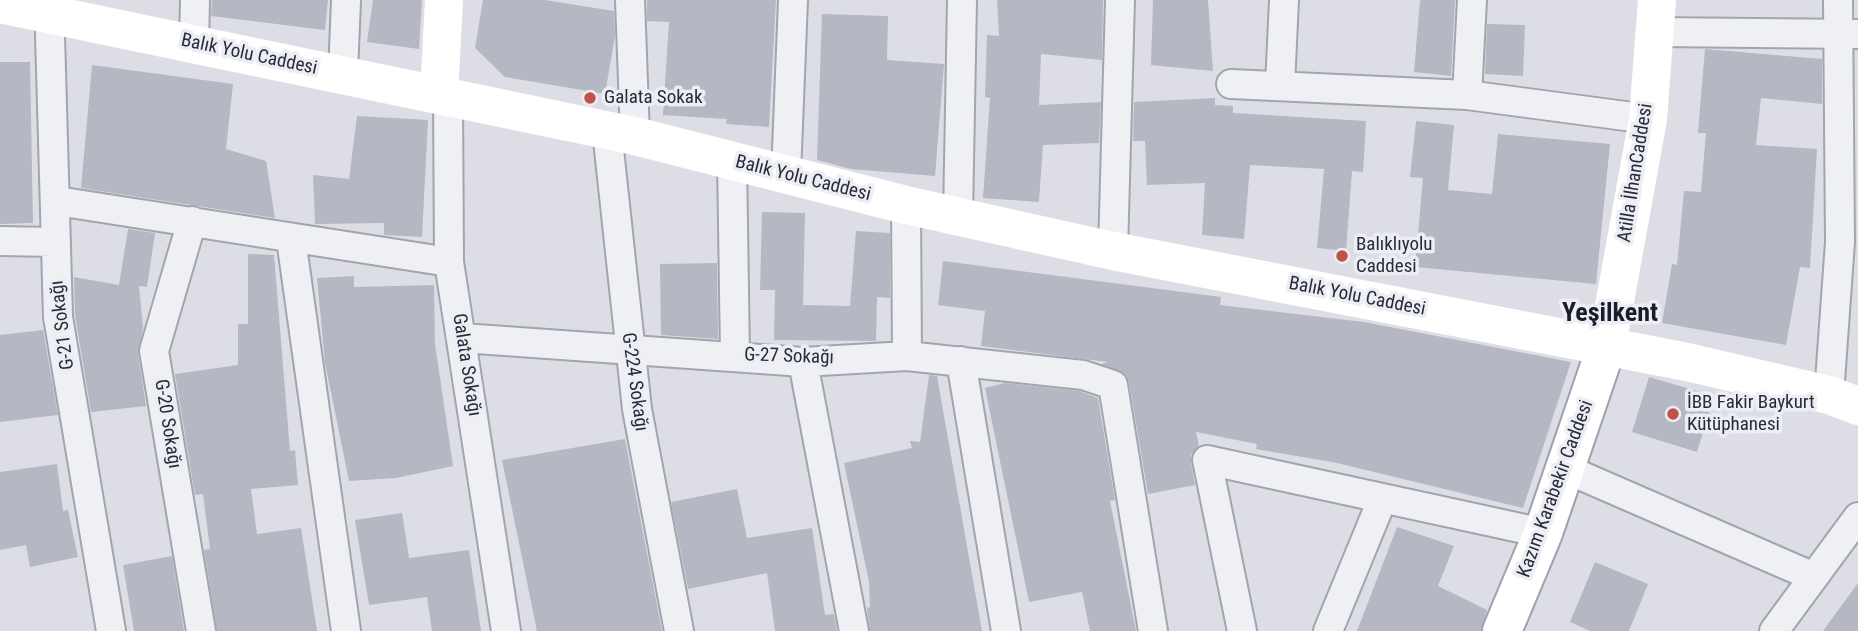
<!DOCTYPE html>
<html>
<head>
<meta charset="utf-8">
<style>
  body { margin:0 }
  canvas { display:block; background:#dddee5 }
</style>
</head>
<body>
<canvas width="1858" height="631"></canvas>
<script>
const c = document.querySelector('canvas').getContext('2d');
c.lineJoin = 'round';
function fill(path, color) { c.fillStyle = color; c.fill(path, 'evenodd'); }
const shape = rows => new Path2D(rows.map(r => 'M' + r).join(''));
function stroke(path, color, width, dash) { c.strokeStyle = color; c.lineWidth = width; c.lineCap = dash ? 'butt' : 'round'; c.setLineDash(dash || []); c.stroke(path); }
function write(font, color, halo, rows, align = 'center') {
  c.font = font + ' "Roboto Condensed",sans-serif'; c.lineWidth = 7; c.setLineDash([]); c.textBaseline = 'middle'; c.strokeStyle = halo; c.fillStyle = color; for (const [text, x, y, turn = 0] of rows) {
    c.save(); c.translate(x, y); c.rotate((+turn || 0) * Math.PI / 180); c.textAlign = isNaN(turn) ? turn : align; if (halo) c.strokeText(text, 0, 0); c.fillText(text, 0, 0); c.restore();
  }
}
fill(shape([
  [212,0,328,0,325,30,211,16],
  [373,0,422,0,419,49,367,42],
  [483,0,545,0,614,11,615,36,605,94,505,77,475,48],
  [647,0,776,0,769,127,726,124,727,119,663,115,669,22,647,21],
  [997,0,1103,0,1102,60,1041,54,1039,105,1101,102,1099,143,1043,145,1039,202,983,198,990,98,985,97,987,35,999,36],
  [1153,0,1208,0,1213,71,1151,65],
  [1420,0,1455,0,1451,76,1414,72],
  [822,14,888,16,887,60,944,64,935,176,851,169,817,160],
  [1487,24,1525,25,1523,76,1485,74],
  [1705,49,1822,59,1822,104,1761,98,1756,145,1817,149,1810,268,1800,267,1786,345,1662,323,1672,264,1677,265,1684,191,1701,192,1706,133,1698,133],
  [0,62,30,62,33,223,0,224],
  [92,65,233,84,226,149,266,161,275,218,81,188],
  [1215,98,1215,105,1233,106,1233,113,1366,121,1363,172,1352,171,1346,251,1317,248,1324,169,1250,165,1244,239,1202,235,1205,183,1147,185,1145,141,1133,141,1134,102],
  [357,116,428,120,422,237,384,235,384,223,315,224,313,175,349,179],
  [1416,121,1454,125,1448,190,1492,194,1498,134,1610,144,1596,284,1415,267,1423,178,1410,177],
  [762,212,805,213,803,305,850,306,856,231,890,233,890,298,877,297,876,341,774,340,775,290,760,290],
  [128,229,155,233,147,287,139,286,143,328,138,354,146,406,91,412,75,315,74,277,119,285],
  [248,254,274,255,290,451,295,450,298,485,251,489,257,534,301,528,317,631,217,631,204,550,210,549,203,494,195,495,175,374,238,365,238,324,248,324],
  [943,261,1221,297,1220,305,1364,322,1571,362,1523,508,1337,463,1256,449,1257,444,1196,432,1199,446,1191,455,1191,463,1195,485,1148,494,1129,382,1125,374,1101,364,1108,362,981,346,985,311,938,305],
  [717,263,718,339,661,335,660,264],
  [354,276,354,287,434,285,435,344,453,466,396,478,349,481,325,363,317,278],
  [43,330,58,415,0,422,0,335],
  [929,375,937,376,982,631,870,631,867,608,870,607,869,582,844,463,912,448,910,441,920,442],
  [1649,377,1714,396,1697,452,1632,432],
  [1005,383,1079,391,1098,398,1115,500,1110,501,1136,631,1090,631,1082,592,1029,602,985,388],
  [625,439,662,631,537,631,502,460],
  [57,464,63,511,68,510,78,557,30,567,26,545,0,550,0,472],
  [737,489,747,538,812,528,825,615,834,614,837,631,775,631,767,573,688,589,671,502],
  [402,513,409,558,469,550,481,631,432,631,427,597,369,605,355,520],
  [1397,527,1454,546,1438,586,1487,610,1481,631,1357,631],
  [172,556,184,631,134,631,123,565],
  [1595,562,1648,584,1629,631,1590,631,1570,622],
  [1858,583,1858,631,1823,631]
]), '#b5b7c2');
const street = shape([
  [49,0,58,317,111,631],
  [630,0,635,136],
  [1654,32,1858,34],
  [194,44,195,0],
  [343,74,346,0],
  [1231,84,1467,95,1648,119],
  [1280,86,1284,0],
  [1467,95,1472,0],
  [448,96,449,262,506,631],
  [607,131,637,409,679,631],
  [732,160,735,355],
  [786,175,793,0],
  [57,201,449,262],
  [906,205,907,356],
  [958,217,962,0],
  [192,221,154,351,201,631],
  [291,239,346,631],
  [0,241,55,242],
  [1113,251,1120,0],
  [462,338,803,362,907,356,1083,375,1113,385,1153,631],
  [961,361,1006,631],
  [803,362,854,631],
  [1829,395,1840,242,1838,0],
  [1566,469,1814,577],
  [1242,631,1207,460,1543,533],
  [1328,631,1382,500],
  [1774,631,1858,517]
]);
const primary = shape([
  [1502,631,1543,533,1607,345]
]);
stroke(street, '#a3a5ae', 32);
stroke(primary, '#9da1b0', 42);
stroke(street, '#eff0f4', 28);
stroke(shape([
  [0,4,635,136,906,205,1113,251,1687,362,1829,395,1858,406],
  [439,95,444,0],
  [1607,345,1648,119,1657,0]
]), '#fff', 38);
stroke(primary, '#fff', 38);
for (const [x, y, r, color] of [
  [590,98,7,"#c1524b"],
  [1342,256,7,"#c1524b"],
  [1673,414,7,"#c1524b"]
]) { const dot = new Path2D(); dot.arc(x, y, r, 0, 2 * Math.PI); c.fillStyle = color; c.fill(dot); stroke(dot, '#eceef3', 2.5); }
write('19px', '#282b3a', '#eceef3', [
  ["Balık Yolu Caddesi",249,55,12],
  ["Atilla İlhanCaddesi",1636,173,-81],
  ["Balık Yolu Caddesi",803,179,14],
  ["Balık Yolu Caddesi",1357,297,11],
  ["G-21 Sokağı",63,325,-97],
  ["G-27 Sokağı",789,357,2],
  ["Galata Sokağı",466,365,81],
  ["G-224 Sokağı",634,382,82],
  ["G-20 Sokağı",167,424,81],
  ["Kazım Karabekir Caddesi",1556,489,-70]
]);
write('19px', '#282b3a', '#eceef3', [
  ["Galata Sokak",604,98],
  ["Balıklıyolu",1356,245],
  ["Caddesi",1356,267],
  ["İBB Fakir Baykurt",1687,403],
  ["Kütüphanesi",1687,425]
], 'left');
write('bold 26px', '#1a1c2b', '#eceef3', [
  ["Yeşilkent",1610,314]
]);
</script>
</body>
</html>
